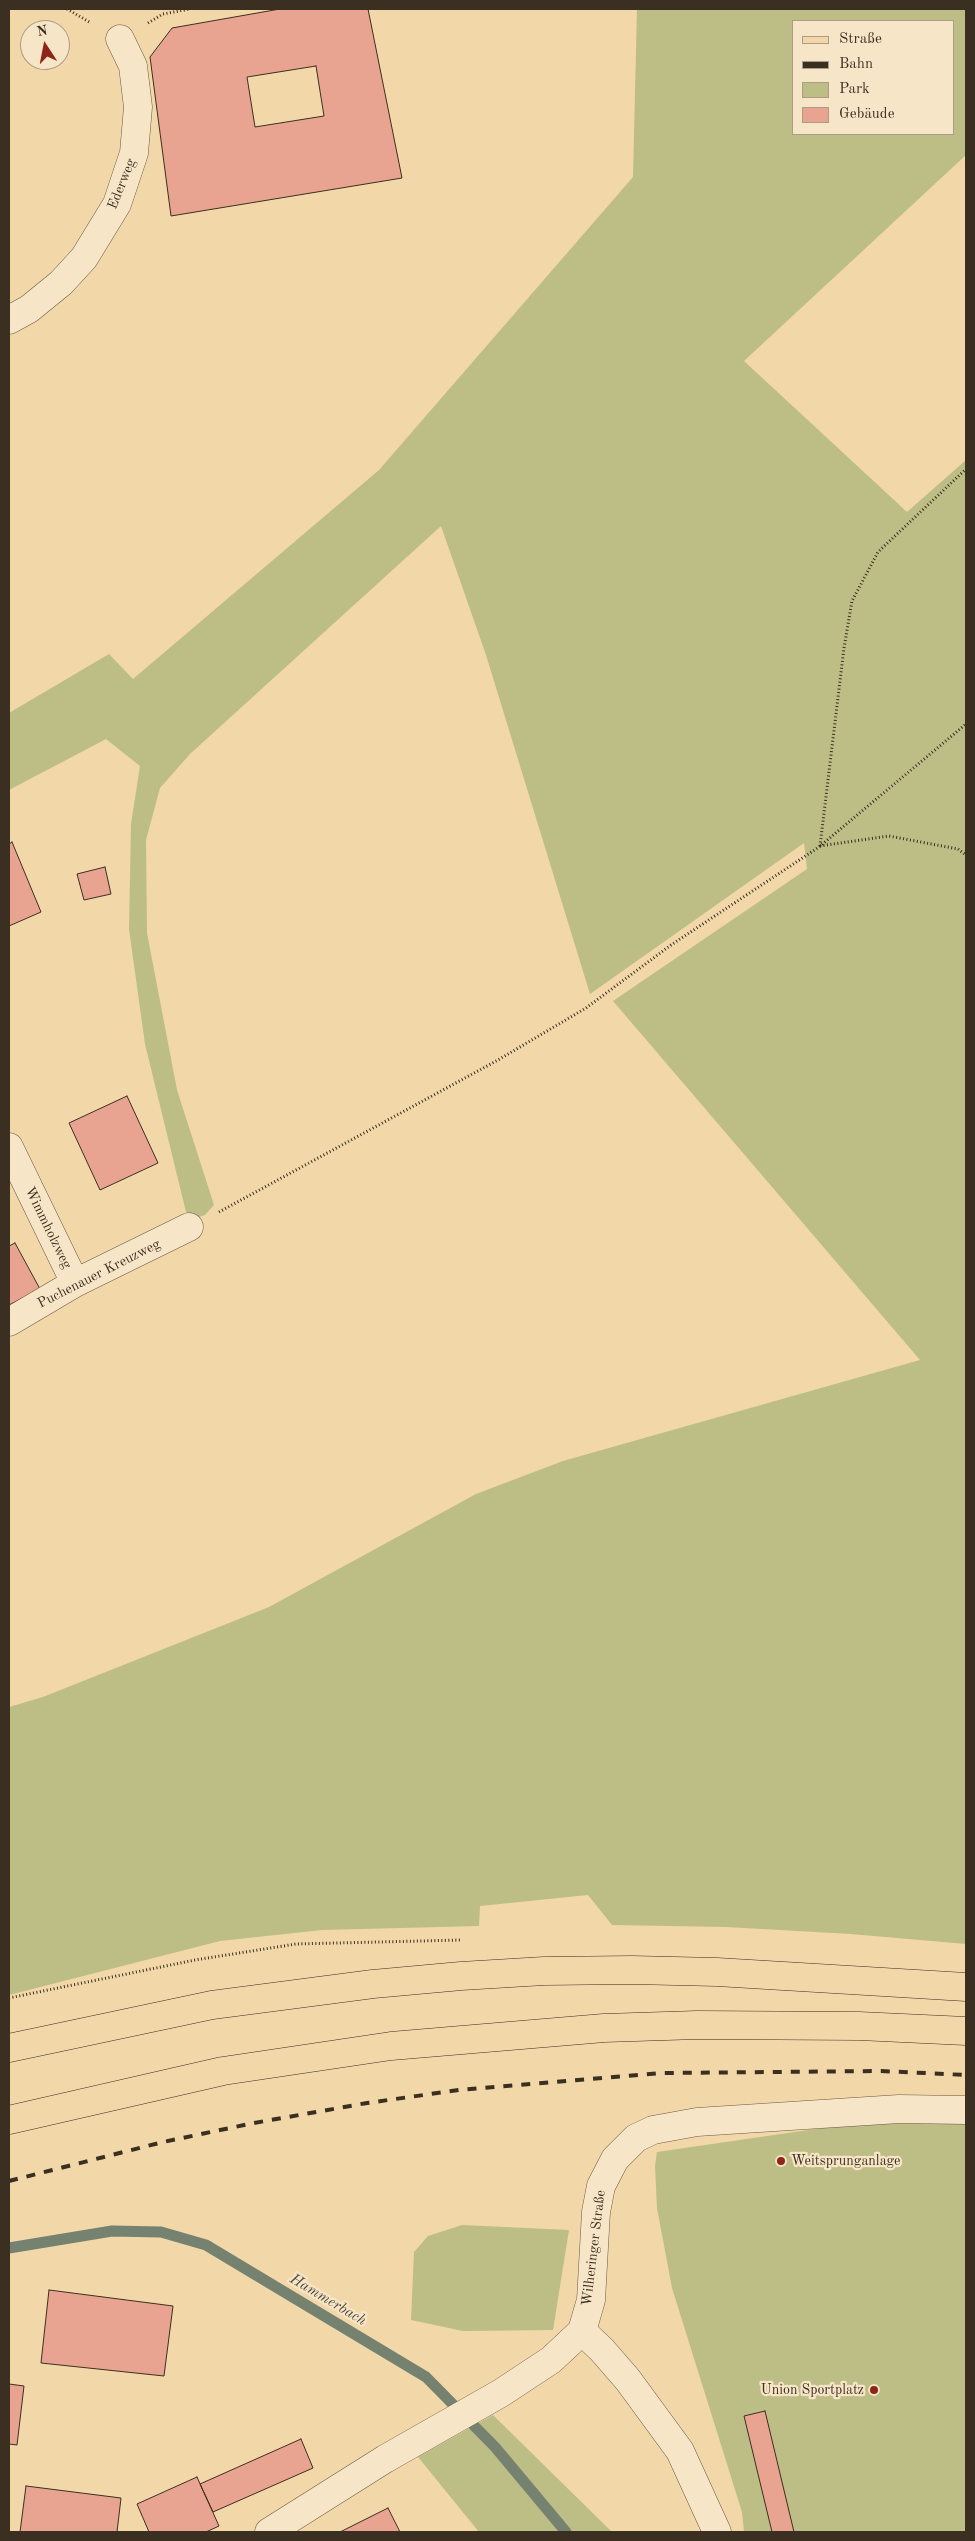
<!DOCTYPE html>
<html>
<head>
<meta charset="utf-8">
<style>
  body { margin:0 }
  #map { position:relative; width:975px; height:2541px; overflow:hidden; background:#f2d7a9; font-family:"Old Standard TT",serif }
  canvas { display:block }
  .frame { position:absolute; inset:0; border:10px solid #3b2f21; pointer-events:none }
  .legend { position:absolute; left:792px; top:20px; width:162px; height:115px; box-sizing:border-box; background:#f7e5c7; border:1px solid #ac9c85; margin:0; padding:6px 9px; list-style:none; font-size:15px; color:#3b2f21 }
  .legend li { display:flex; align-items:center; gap:10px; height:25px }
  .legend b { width:25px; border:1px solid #ac9c85 }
  .north { position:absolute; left:20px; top:20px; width:50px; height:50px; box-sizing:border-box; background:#f7e5c7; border:1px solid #ac9c85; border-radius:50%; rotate:349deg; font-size:14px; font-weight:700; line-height:20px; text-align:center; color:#3b2f21 }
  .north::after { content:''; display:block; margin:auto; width:18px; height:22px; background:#8f2418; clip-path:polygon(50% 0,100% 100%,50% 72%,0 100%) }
</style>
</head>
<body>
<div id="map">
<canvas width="975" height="2541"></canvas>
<div class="frame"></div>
<ul class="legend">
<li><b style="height:6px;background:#f2d7a9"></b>Straße</li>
<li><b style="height:6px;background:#3b2f21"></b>Bahn</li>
<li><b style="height:14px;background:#bdbd86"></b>Park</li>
<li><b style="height:14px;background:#e9a391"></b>Gebäude</li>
</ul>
<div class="north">N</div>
</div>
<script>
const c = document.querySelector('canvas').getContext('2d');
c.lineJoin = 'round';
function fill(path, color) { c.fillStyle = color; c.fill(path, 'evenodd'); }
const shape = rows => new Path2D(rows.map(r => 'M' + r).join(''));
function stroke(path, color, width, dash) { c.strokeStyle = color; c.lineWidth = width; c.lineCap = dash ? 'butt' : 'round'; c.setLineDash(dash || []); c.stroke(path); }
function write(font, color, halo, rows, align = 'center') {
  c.font = font + ' "Old Standard TT",serif'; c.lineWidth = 4.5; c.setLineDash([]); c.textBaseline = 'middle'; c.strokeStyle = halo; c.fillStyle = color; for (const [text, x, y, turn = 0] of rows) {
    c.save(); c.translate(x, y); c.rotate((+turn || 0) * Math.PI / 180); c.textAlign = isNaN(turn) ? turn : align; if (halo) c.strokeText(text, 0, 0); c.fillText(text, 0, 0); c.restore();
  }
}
fill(shape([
  [637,9,966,9,966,155,744,361,907,512,966,460,966,1944,851,1934,726,1927,612,1925,588,1895,480,1906,479,1926,322,1930,220,1941,9,1995,9,1707,43,1697,269,1607,476,1494,563,1461,920,1360,613,1001,807,869,804,843,590,994,486,655,441,526,190,754,160,788,146,840,147,933,177,1090,214,1205,205,1215,190,1220,186,1212,145,1044,129,929,131,824,140,766,106,739,9,790,9,713,109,654,133,679,379,470,633,177],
  [794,21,954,21,954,134,794,134],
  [907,2122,966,2122,966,2532,744,2532,742,2512,672,2288,657,2208,655,2166,657,2152,836,2126],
  [462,2225,569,2230,553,2330,463,2331,411,2320,414,2252,428,2236],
  [493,2415,612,2532,479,2532,418,2457]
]), '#bdbd86');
stroke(shape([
  [9,2248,112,2231,161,2232,206,2245,426,2377,495,2447,566,2532]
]), '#758270', 11);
const building = shape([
  [280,9,368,9,402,178,171,216,150,57,172,28,280,9],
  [316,66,324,116,255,127,247,77,316,66],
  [12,842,41,912,9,926,9,844,12,842],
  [105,867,111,894,84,900,77,874,105,867],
  [127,1096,158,1163,100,1190,69,1123,127,1096],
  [15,1243,40,1289,9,1305,9,1246,15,1243],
  [49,2290,173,2306,164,2376,41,2363,49,2290],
  [9,2384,24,2386,17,2445,9,2444,9,2384],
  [765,2411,794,2532,772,2532,744,2416,765,2411],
  [301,2439,313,2468,213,2512,200,2484,301,2439],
  [197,2477,219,2526,206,2532,149,2532,137,2504,197,2477],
  [26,2486,121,2498,117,2532,20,2532,26,2486],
  [388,2508,400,2532,340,2532,388,2508]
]);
fill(building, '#e9a391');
stroke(building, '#3b2f21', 1);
const minor = shape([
  [9,320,29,309,61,283,84,258,117,204,134,153,138,107,133,66,120,39],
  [9,1147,75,1283],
  [9,1322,75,1283,189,1227],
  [582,2331,602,2350,628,2380,680,2451,717,2532],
  [269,2532,385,2459,501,2393,551,2360,582,2331,591,2300,596,2212,601,2186,615,2159,636,2138,653,2130,697,2122,899,2109,966,2110]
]);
const major = shape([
  [9,2048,212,2005,373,1984,461,1976,544,1971,632,1970,717,1972,966,1987],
  [9,2120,223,2071,391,2046,604,2028,697,2025,859,2026,966,2031]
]);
stroke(minor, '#695943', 29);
stroke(major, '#3b2f21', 29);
stroke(shape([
  [67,9,91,23],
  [148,23,163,14,190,9],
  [820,846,844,648,852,601,878,552,966,469],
  [820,846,889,836,958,849,966,855],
  [219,1212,498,1060,586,1008,671,945,819,847,966,724],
  [9,1998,195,1960,296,1944,461,1940]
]), '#3b2f21', 3, [1, 2.5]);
stroke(minor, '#f7e5c7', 28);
stroke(major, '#f2d7a9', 28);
stroke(shape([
  [9,2181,163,2142,254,2123,367,2103,459,2090,661,2073,881,2071,966,2075]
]), '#3b2f21', 4, [9, 9]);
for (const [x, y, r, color] of [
  [781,2161,5,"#8f2418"],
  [874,2390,5,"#8f2418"]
]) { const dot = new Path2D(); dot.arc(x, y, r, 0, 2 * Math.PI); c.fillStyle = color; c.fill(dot); stroke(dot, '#f7e5c7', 2); }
write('14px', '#3b2f21', '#f7e5c7', [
  ["Ederweg",122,184,-68],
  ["Wimmholzweg",48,1228,64],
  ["Puchenauer Kreuzweg",99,1274,-27],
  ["Wilheringer Straße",594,2248,-83]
]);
write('14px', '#3b2f21', '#f7e5c7', [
  ["Weitsprunganlage",791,2161],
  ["Union Sportplatz",864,2390,"right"]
], 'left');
write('italic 15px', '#4e4b3b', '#f7e5c7', [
  ["Hammerbach",328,2300,31]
]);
</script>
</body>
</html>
